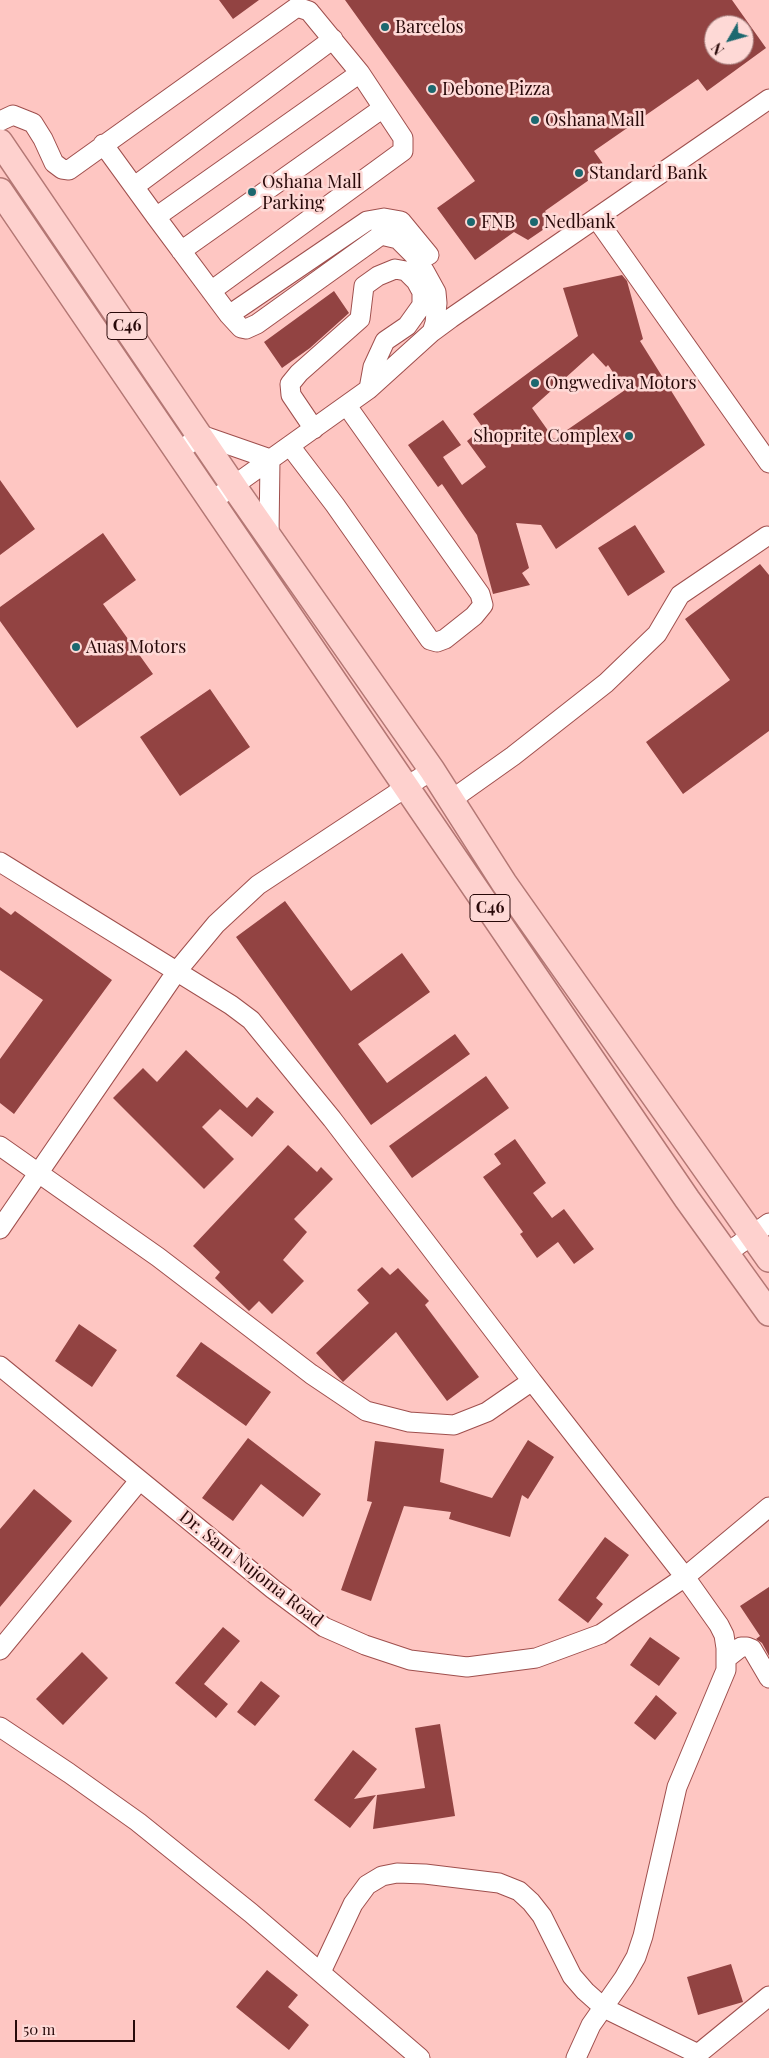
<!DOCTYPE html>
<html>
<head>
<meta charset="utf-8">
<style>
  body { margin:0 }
  #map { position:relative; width:769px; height:2058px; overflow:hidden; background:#fec6c2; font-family:"Playfair Display",serif }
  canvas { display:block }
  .north { position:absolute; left:704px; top:15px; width:50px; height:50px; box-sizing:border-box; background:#fed9d6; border:1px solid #a88684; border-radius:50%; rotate:232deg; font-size:14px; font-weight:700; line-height:20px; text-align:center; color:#280909 }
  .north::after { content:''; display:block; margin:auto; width:18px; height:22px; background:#1c686f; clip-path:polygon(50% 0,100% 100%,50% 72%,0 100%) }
  .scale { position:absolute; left:15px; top:2020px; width:120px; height:22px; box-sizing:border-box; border:2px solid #280909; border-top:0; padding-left:6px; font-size:15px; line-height:18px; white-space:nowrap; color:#280909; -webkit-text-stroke:4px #fed9d6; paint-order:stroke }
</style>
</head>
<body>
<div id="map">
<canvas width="769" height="2058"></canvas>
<div class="north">N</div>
<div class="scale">50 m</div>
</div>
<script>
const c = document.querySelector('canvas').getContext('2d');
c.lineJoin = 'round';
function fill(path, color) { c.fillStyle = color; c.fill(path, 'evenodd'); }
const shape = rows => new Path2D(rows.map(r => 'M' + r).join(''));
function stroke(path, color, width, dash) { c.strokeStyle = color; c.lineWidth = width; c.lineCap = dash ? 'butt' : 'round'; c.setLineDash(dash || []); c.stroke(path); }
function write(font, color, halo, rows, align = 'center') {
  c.font = font + ' "Playfair Display",serif'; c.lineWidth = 5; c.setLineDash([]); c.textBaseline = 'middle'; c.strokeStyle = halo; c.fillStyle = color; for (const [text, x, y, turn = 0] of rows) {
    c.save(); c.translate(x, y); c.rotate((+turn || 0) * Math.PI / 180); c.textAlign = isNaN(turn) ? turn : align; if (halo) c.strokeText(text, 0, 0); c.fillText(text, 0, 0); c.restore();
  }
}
fill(shape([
  [219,0,259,0,233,19],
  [345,0,732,0,766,48,707,91,698,79,594,151,606,168,545,211,553,223,528,240,514,232,475,260,437,208,475,181],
  [714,25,744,25,744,55,714,55],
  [622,275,627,281,643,339,640,341,705,445,556,549,541,525,516,523,529,568,522,573,530,585,493,594,477,535,442,484,438,487,408,445,443,420,461,445,443,457,462,485,486,467,467,441,483,428,473,414,578,336,563,288],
  [593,353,606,367,608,365,625,390,554,439,532,408],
  [334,291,349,313,310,348,282,368,264,342],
  [0,480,35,529,0,555],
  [635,525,665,572,628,596,598,548],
  [103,533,136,580,103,604,153,674,77,728,0,621,0,607],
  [760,564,769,575,769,731,683,794,646,742,730,680,685,619],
  [210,689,250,747,180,796,140,737],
  [285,901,351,991,402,953,430,992,358,1044,387,1083,455,1034,470,1054,371,1125,236,937],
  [0,907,11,915,15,911,112,980,14,1114,0,1103,0,1059,43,1000,0,970],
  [186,1050,247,1108,257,1097,274,1112,252,1137,220,1109,202,1127,234,1159,204,1189,113,1098,143,1068,157,1082],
  [486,1076,509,1108,412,1178,389,1146],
  [515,1139,546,1183,533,1193,552,1218,564,1209,594,1249,574,1264,558,1242,537,1258,520,1234,523,1232,483,1177,501,1164,494,1154],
  [288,1145,317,1172,321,1167,333,1179,294,1219,307,1232,283,1260,304,1281,272,1314,259,1301,249,1311,215,1278,220,1272,193,1246],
  [382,1267,390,1275,398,1268,429,1301,425,1305,479,1377,447,1401,396,1332,343,1382,316,1353,369,1303,357,1290],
  [79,1324,117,1350,92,1387,55,1361],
  [201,1342,271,1392,246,1426,176,1376],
  [248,1438,321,1494,303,1517,261,1484,233,1521,202,1498],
  [528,1440,554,1457,528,1499,522,1495,510,1537,449,1519,451,1512,404,1506,371,1601,341,1590,372,1502,367,1501,375,1441,444,1449,440,1482,492,1498],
  [34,1489,72,1521,0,1607,0,1529],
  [605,1537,629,1555,596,1598,603,1604,588,1623,558,1600],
  [769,1587,769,1656,762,1643,756,1639,760,1636,740,1606],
  [223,1627,240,1641,204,1684,228,1704,216,1718,175,1683],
  [650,1637,680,1658,659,1686,630,1665],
  [82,1652,108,1678,63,1725,36,1699],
  [261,1681,280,1696,255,1726,237,1712],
  [656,1695,677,1713,655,1740,634,1723],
  [440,1724,455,1816,373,1829,377,1795,425,1788,415,1728],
  [353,1750,377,1769,354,1799,376,1795,350,1828,314,1800],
  [731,1964,743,2002,698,2015,687,1977],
  [267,1970,298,1995,288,2007,309,2025,289,2050,236,2007]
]), '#924342');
const minor = shape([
  [0,121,13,115,33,123,43,139,54,163,62,169,69,170,297,7,309,11,360,73,403,138,403,151,211,291],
  [103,144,156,217,229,315,241,328,246,329,257,324,381,235,398,239,415,256,425,272,436,292,437,303,435,323,432,332],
  [135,186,333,39],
  [156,217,360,73],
  [596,218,769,463],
  [181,251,383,108],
  [229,315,367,221,384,218,401,221,429,255],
  [314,429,291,395,290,384,299,373,360,319,364,286,378,276,395,269,406,271,416,281,422,292,422,305,407,326,385,341,373,367,369,389],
  [290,446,335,505,430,640,437,642,445,639,474,616,483,605,480,594,347,406],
  [177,453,201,435,270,459,269,535],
  [212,501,369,389,432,332,451,318,769,99],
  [451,800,513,756,606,683,657,634,680,595,767,536],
  [0,862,231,1005,251,1020,332,1119,532,1381],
  [0,1146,158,1257,311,1374,366,1411,409,1422,454,1425,487,1412,532,1381,685,1577,719,1625,724,1635,726,1648,726,1670,677,1787,643,1936,636,1957,624,1978,591,2025,576,2058],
  [0,1229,177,971,216,924,258,885,432,770],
  [727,1253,769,1223],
  [0,1366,273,1589,324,1627,365,1645,410,1660,467,1667,536,1658,601,1634,685,1577,769,1507],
  [0,1650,139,1481],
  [727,1658,741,1647,747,1647,752,1649,769,1678],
  [0,1727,69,1773,138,1822,251,1913,420,2058],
  [321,1972,353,1904,367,1885,382,1876,397,1873,425,1874,499,1883,519,1891,531,1902,542,1916,572,1976,585,1991,604,2008,698,2054,769,1996]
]);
const major = shape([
  [0,142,239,494,432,770,504,883,769,1259],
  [0,191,687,1199,769,1313]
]);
stroke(minor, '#9f4f4d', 21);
stroke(major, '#b37774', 28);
stroke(minor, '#fff', 19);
stroke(major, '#fed1ce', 25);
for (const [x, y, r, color] of [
  [385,27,5,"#1c686f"],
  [432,89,5,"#1c686f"],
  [535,120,5,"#1c686f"],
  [579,173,5,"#1c686f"],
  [252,192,5,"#1c686f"],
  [471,222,5,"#1c686f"],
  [534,222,5,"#1c686f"],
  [535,383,5,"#1c686f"],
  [629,436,5,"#1c686f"],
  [76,647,5,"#1c686f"]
]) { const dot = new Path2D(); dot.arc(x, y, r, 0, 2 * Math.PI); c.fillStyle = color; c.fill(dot); stroke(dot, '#fed9d6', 2); }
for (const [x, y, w] of [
  [127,326,40],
  [490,908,40]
]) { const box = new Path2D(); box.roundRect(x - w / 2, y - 13.5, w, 27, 4); c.fillStyle = '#fed9d6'; c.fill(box); stroke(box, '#280909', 1); }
write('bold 16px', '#280909', null, [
  ["C46",127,326],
  ["C46",490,908]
]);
write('18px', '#280909', '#fed9d6', [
  ["Barcelos",395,27],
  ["Debone Pizza",442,89],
  ["Oshana Mall",545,120],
  ["Standard Bank",589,173],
  ["Oshana Mall",262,182],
  ["Parking",262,203],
  ["FNB",481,222],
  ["Nedbank",544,222],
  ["Ongwediva Motors",545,383],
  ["Shoprite Complex",619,436,"right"],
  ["Auas Motors",86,647]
], 'left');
write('18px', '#280909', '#fed9d6', [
  ["Dr. Sam Nujoma Road",251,1569,38]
]);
</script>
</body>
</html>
